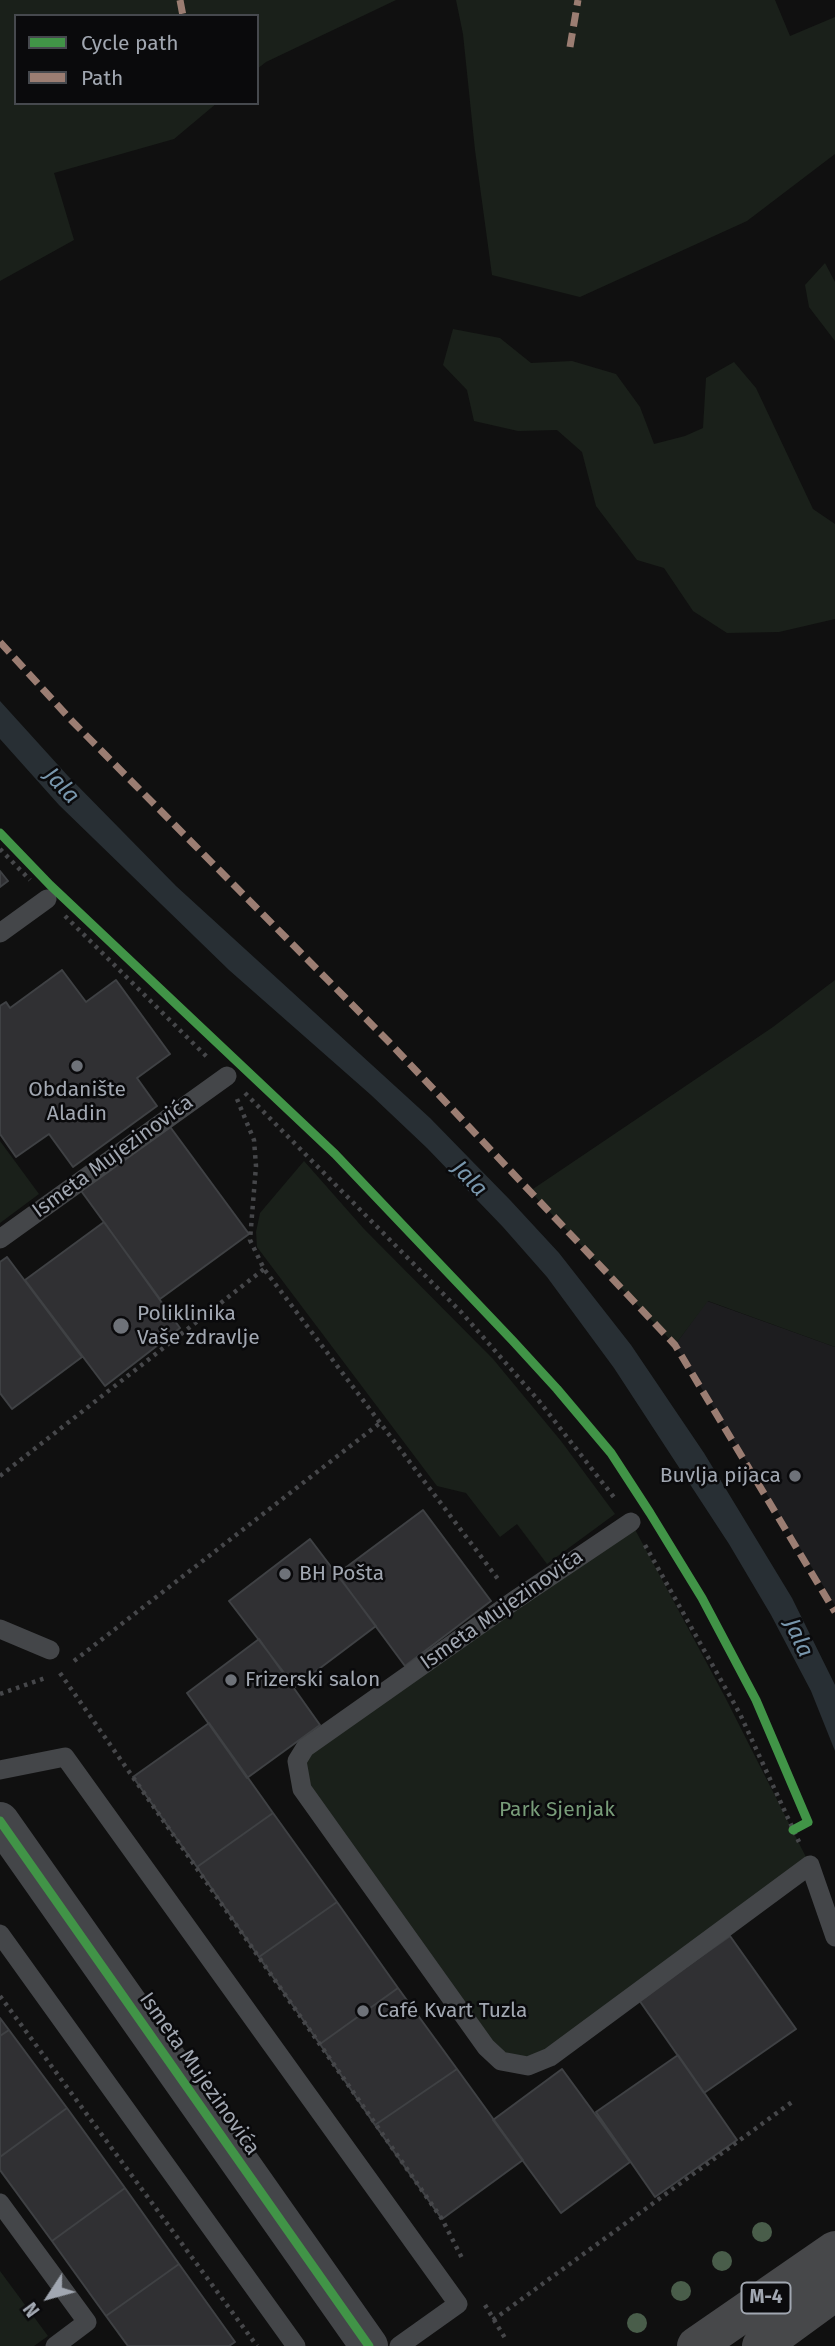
<!DOCTYPE html>
<html>
<head>
<meta charset="utf-8">
<style>
  body { margin:0 }
  #map { position:relative; width:835px; height:2346px; overflow:hidden; background:#101010; font-family:"Fira Sans",sans-serif }
  canvas { display:block }
  .legend { position:absolute; left:14px; top:14px; width:245px; height:91px; box-sizing:border-box; background:#0a0a0c; border:2px solid #46494e; margin:0; padding:9px 12px; list-style:none; font-size:21px; color:#a1a7b1 }
  .legend li { display:flex; align-items:center; gap:14px; height:35px }
  .legend b { width:35px; border:2px solid #46494e }
  .north { position:absolute; left:14px; top:2262px; width:70px; height:70px; -webkit-text-stroke:5px #0a0a0c; paint-order:stroke; rotate:234deg; font-size:19px; font-weight:700; line-height:28px; text-align:center; color:#a1a7b1 }
  .north::after { content:''; display:block; margin:auto; width:24px; height:32px; background:#a1a7b1; clip-path:polygon(50% 0,100% 100%,50% 72%,0 100%) }
</style>
</head>
<body>
<div id="map">
<canvas width="835" height="2346"></canvas>
<ul class="legend">
<li><b style="height:9px;background:#419447"></b>Cycle path</li>
<li><b style="height:9px;background:#9b7d72"></b>Path</li>
</ul>
<div class="north">N</div>
</div>
<script>
const c = document.querySelector('canvas').getContext('2d');
c.lineJoin = 'round';
function fill(path, color) { c.fillStyle = color; c.fill(path, 'evenodd'); }
const shape = rows => new Path2D(rows.map(r => 'M' + r).join(''));
function stroke(path, color, width, dash) { c.strokeStyle = color; c.lineWidth = width; c.lineCap = dash ? 'butt' : 'round'; c.setLineDash(dash || []); c.stroke(path); }
function write(font, color, halo, rows, align = 'center') {
  c.font = font + ' "Fira Sans",sans-serif'; c.lineWidth = 5; c.setLineDash([]); c.textBaseline = 'middle'; c.strokeStyle = halo; c.fillStyle = color; for (const [text, x, y, turn = 0] of rows) {
    c.save(); c.translate(x, y); c.rotate((+turn || 0) * Math.PI / 180); c.textAlign = isNaN(turn) ? turn : align; if (halo) c.strokeText(text, 0, 0); c.fillText(text, 0, 0); c.restore();
  }
}
fill(shape([
  [707,1301,835,1347,835,1605,675,1345]
]), '#1d1d1f');
fill(shape([
  [0,0,396,0,266,62,257,69,257,16,16,16,16,103,217,103,174,139,54,173,74,240,0,281],
  [456,0,775,0,790,36,835,17,835,154,747,221,580,297,492,275,475,150,463,34],
  [825,263,835,282,835,341,809,307,805,285],
  [453,329,500,338,531,363,572,361,616,374,640,407,654,444,685,436,703,428,706,378,734,362,756,388,813,509,835,524,835,619,779,632,727,633,693,611,664,568,637,560,596,506,582,452,557,430,518,431,474,421,467,390,443,365],
  [835,980,835,1347,708,1301,675,1345,530,1191,773,1027],
  [0,1141,39,1194,0,1223],
  [304,1161,364,1229,493,1359,561,1441,615,1514,547,1564,517,1524,500,1537,466,1493,437,1486,257,1247,256,1232,260,1213],
  [631,1522,725,1697,810,1865,550,2057,501,2061,302,1789,305,1748],
  [0,2271,48,2336,34,2346,0,2346]
]), '#1a201a');
fill(shape([
  [0,701,68,776,176,886,430,1118,510,1200,559,1253,631,1345,704,1453,792,1598,835,1685,835,1751,811,1691,771,1615,729,1544,614,1368,547,1277,503,1227,427,1148,371,1095,229,970,59,805,0,739]
]), '#282f34');
const building = shape([
  [0,871,8,881,0,887,0,871],
  [62,970,86,1002,116,980,170,1054,137,1078,157,1106,73,1167,49,1134,16,1157,0,1134,0,1006,6,1002,10,1008,62,970],
  [168,1124,249,1234,160,1299,79,1188,168,1124],
  [104,1222,180,1328,105,1386,25,1280,104,1222],
  [7,1257,82,1357,12,1409,0,1393,0,1262,7,1257],
  [423,1510,491,1601,405,1666,337,1574,423,1510],
  [310,1539,376,1626,295,1687,229,1601,310,1539],
  [259,1639,320,1725,247,1778,187,1693,259,1639],
  [209,1723,273,1813,197,1867,133,1777,209,1723],
  [273,1813,337,1902,259,1957,197,1867,273,1813],
  [337,1902,398,1988,320,2044,259,1957,337,1902],
  [730,1936,796,2029,704,2093,639,2000,730,1936],
  [398,1988,457,2069,375,2125,320,2044,398,1988],
  [0,2018,9,2030,0,2036,0,2018],
  [9,2030,67,2108,0,2157,0,2036,9,2030],
  [678,2055,737,2140,655,2197,596,2112,678,2055],
  [457,2069,523,2160,442,2219,375,2125,457,2069],
  [562,2069,630,2162,561,2213,493,2120,562,2069],
  [67,2108,125,2188,52,2241,0,2170,0,2157,67,2108],
  [125,2188,179,2264,106,2316,52,2241,125,2188],
  [179,2264,235,2342,229,2346,128,2346,106,2316,179,2264]
]);
fill(building, '#303033');
stroke(building, '#3f4144', 2);
stroke(shape([
  [0,849,30,880],
  [65,916,208,1058],
  [245,1093,462,1313,539,1401,616,1500],
  [237,1099,254,1140,256,1166,250,1240,264,1269,498,1579],
  [0,1476,264,1269],
  [645,1545,740,1714,799,1842],
  [74,1661,380,1423],
  [60,1673,442,2219,463,2260],
  [0,1694,45,1678],
  [0,1996,257,2346],
  [485,2305,505,2338],
  [493,2320,792,2102]
]), '#46474a', 4.5, [3.5, 5]);
stroke(shape([
  [0,933,47,899],
  [0,1239,227,1076],
  [631,1522,515,1600,305,1748,297,1761,302,1789,486,2047,501,2061,528,2066,550,2057,810,1865,835,1937],
  [0,1629,50,1650],
  [0,1770,65,1757,458,2304,399,2346],
  [0,1934,296,2346],
  [0,2203,87,2322,55,2346]
]), '#444649', 19);
stroke(shape([
  [0,1821,369,2346]
]), '#444649', 38);
stroke(shape([
  [696,2346,835,2250],
  [761,2346,835,2292]
]), '#47484a', 38);
stroke(shape([
  [180,0,183,16],
  [570,47,578,0],
  [0,642,71,720,388,1041,675,1345,835,1612]
]), '#9b7d72', 7, [14, 7]);
stroke(shape([
  [0,833,50,885,335,1154,513,1341,557,1389,611,1453,650,1513,702,1598,756,1700,808,1822,793,1830],
  [0,1821,369,2346]
]), '#419447', 9);
c.fillStyle = '#495d4a';
for (const [x, y] of [
  [762,2232],
  [722,2261],
  [681,2291],
  [637,2323]
]) { c.beginPath(); c.arc(x, y, 10, 0, 2 * Math.PI); c.fill(); }
for (const [x, y, r, color] of [
  [77,1066,7,"#6e7279"],
  [121,1326,9,"#6e7279"],
  [795,1476,7,"#6e7279"],
  [285,1574,7,"#6e7279"],
  [231,1680,7,"#6e7279"],
  [363,2011,7,"#6e7279"]
]) { const dot = new Path2D(); dot.arc(x, y, r, 0, 2 * Math.PI); c.fillStyle = color; c.fill(dot); stroke(dot, '#0a0a0c', 2.5); }
for (const [x, y, w] of [
  [766,2298,49]
]) { const box = new Path2D(); box.roundRect(x - w / 2, y - 15.5, w, 31, 5); c.fillStyle = '#0a0a0c'; c.fill(box); stroke(box, '#a1a7b1', 2); }
write('bold 19px', '#a1a7b1', null, [
  ["M-4",766,2298]
]);
write('21px', '#a1a7b1', '#0a0a0c', [
  ["Obdanište",77,1090,"center"],
  ["Aladin",77,1114,"center"],
  ["Poliklinika",137,1314],
  ["Vaše zdravlje",137,1338],
  ["Buvlja pijaca",781,1476,"right"],
  ["BH Pošta",299,1574],
  ["Frizerski salon",245,1680],
  ["Café Kvart Tuzla",377,2011]
], 'left');
write('21px', '#a1a7b1', '#0a0a0c', [
  ["Ismeta Mujezinovića",113,1157,-36],
  ["Ismeta Mujezinovića",502,1610,-35],
  ["Ismeta Mujezinovića",199,2074,55]
]);
write('21px', '#789c79', '#0a0a0c', [
  ["Park Sjenjak",557,1810]
]);
write('italic 23px', '#7896ac', '#0a0a0c', [
  ["Jala",61,786,47],
  ["Jala",469,1179,46],
  ["Jala",798,1638,65]
]);
</script>
</body>
</html>
